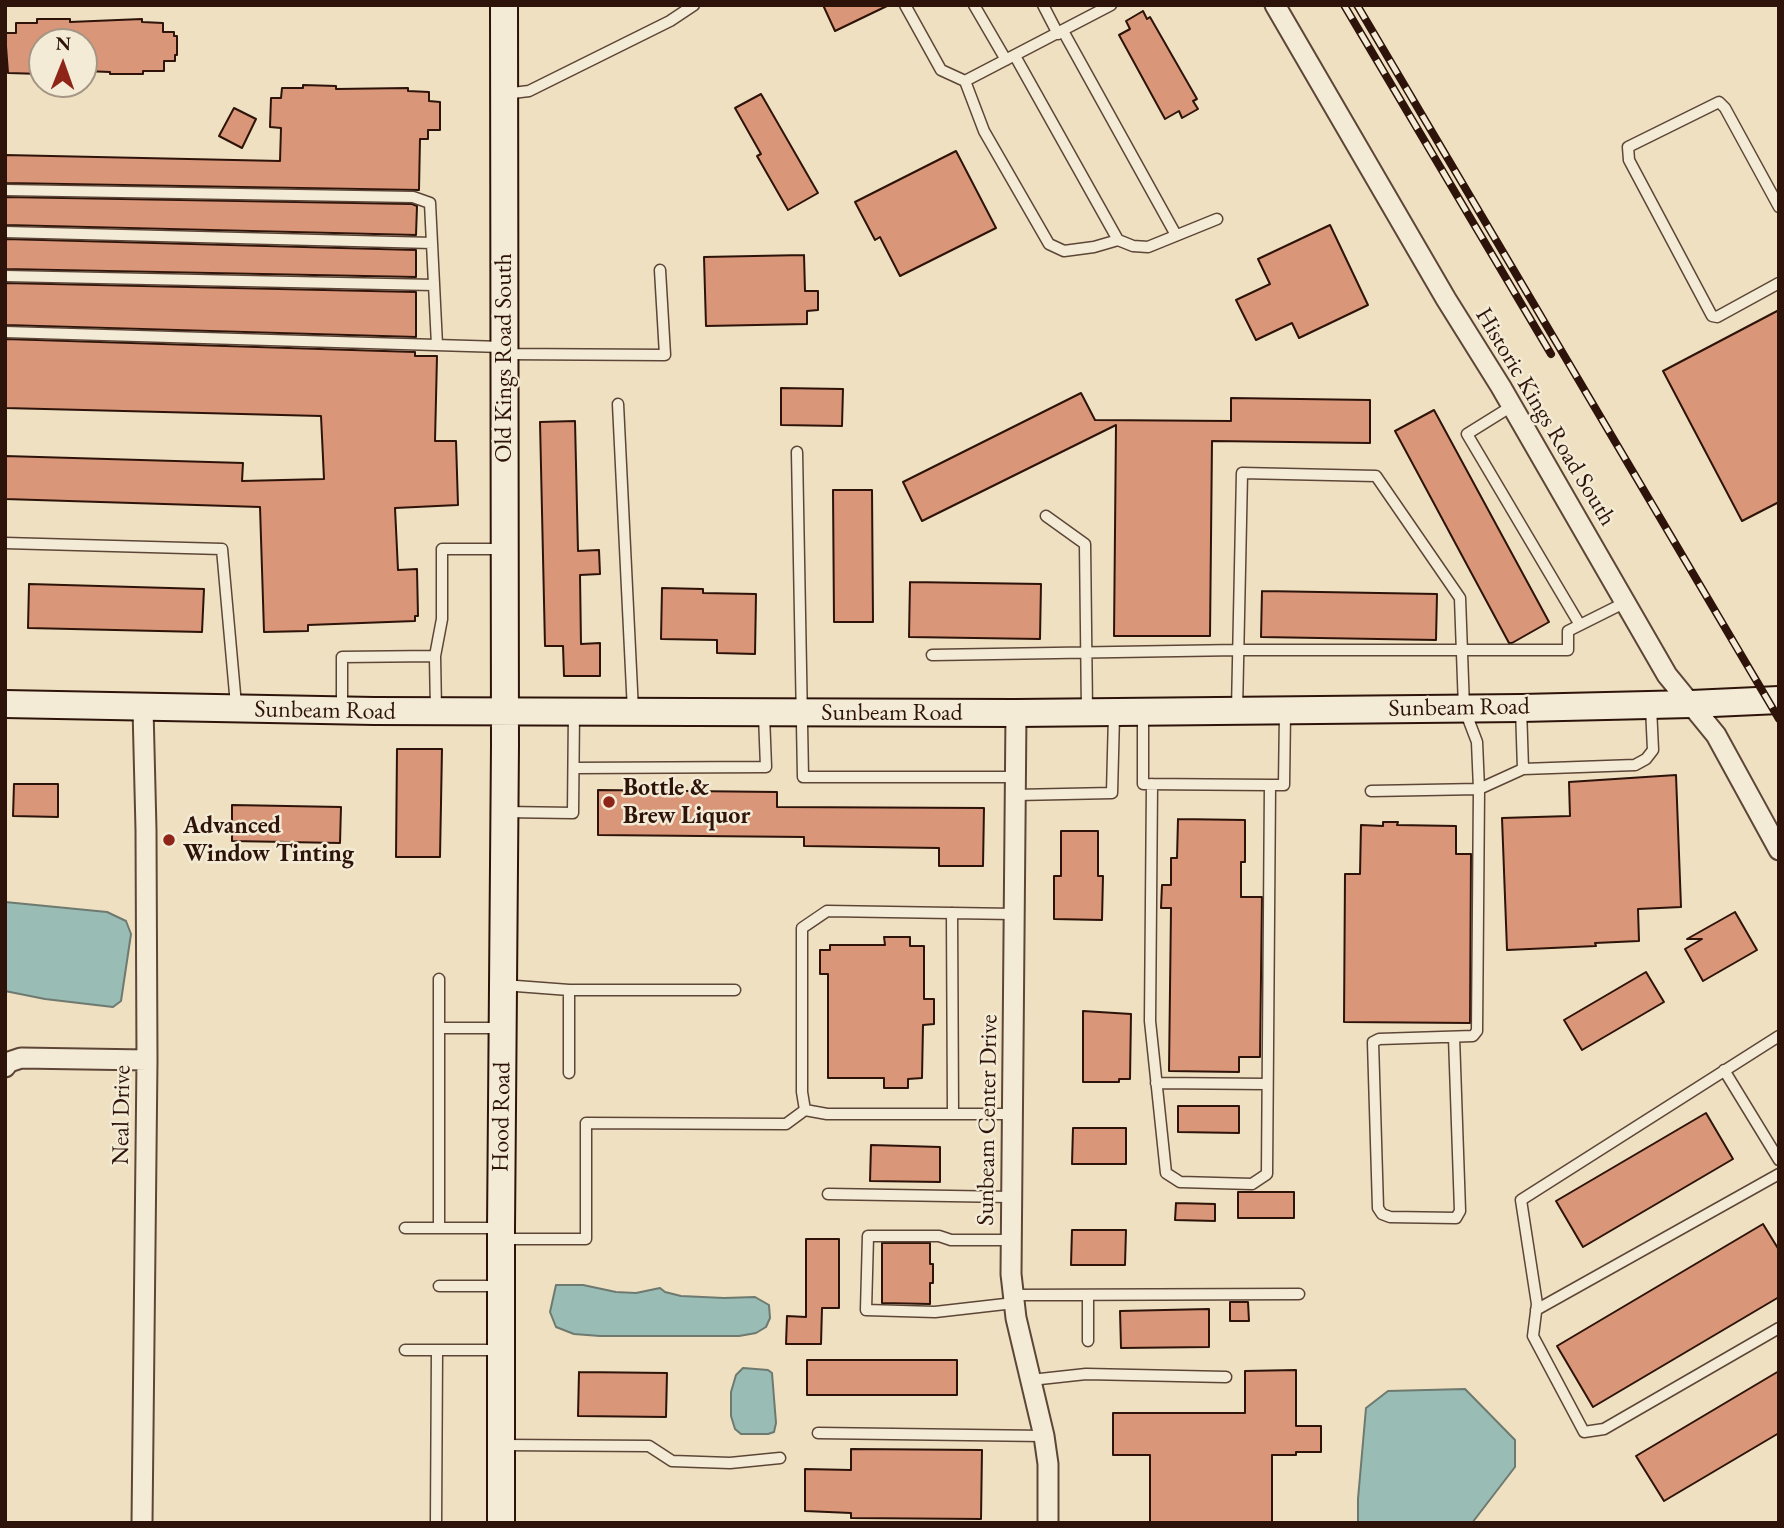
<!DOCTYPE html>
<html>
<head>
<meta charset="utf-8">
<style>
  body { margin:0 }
  #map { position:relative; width:1784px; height:1528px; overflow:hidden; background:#eee0c0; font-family:"EB Garamond",serif }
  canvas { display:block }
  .frame { position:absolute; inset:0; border:7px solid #2d1309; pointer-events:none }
  .north { position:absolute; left:28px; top:28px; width:70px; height:70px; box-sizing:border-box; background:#f4ebd6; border:2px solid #a49584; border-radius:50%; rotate:1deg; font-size:19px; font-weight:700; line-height:28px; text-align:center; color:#2d1309 }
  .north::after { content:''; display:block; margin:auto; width:24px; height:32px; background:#8f2418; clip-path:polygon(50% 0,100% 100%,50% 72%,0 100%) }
</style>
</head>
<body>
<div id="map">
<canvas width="1784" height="1528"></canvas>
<div class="frame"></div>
<div class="north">N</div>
</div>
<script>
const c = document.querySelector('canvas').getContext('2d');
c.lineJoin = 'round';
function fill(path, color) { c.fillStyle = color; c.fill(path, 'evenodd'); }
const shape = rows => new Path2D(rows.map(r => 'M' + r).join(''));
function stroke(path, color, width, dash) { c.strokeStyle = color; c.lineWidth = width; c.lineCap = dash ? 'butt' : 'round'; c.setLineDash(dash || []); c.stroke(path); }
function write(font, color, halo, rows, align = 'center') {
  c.font = font + ' "EB Garamond",serif'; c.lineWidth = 5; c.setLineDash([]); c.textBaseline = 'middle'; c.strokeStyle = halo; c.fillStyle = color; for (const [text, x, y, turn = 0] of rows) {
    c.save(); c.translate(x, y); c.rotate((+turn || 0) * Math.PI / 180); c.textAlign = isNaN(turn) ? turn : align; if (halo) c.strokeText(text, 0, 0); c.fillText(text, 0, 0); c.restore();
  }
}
const water = shape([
  [5,902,107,912,126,921,131,934,121,1001,113,1007,45,999,5,991,5,902],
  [556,1285,583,1285,616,1292,636,1293,660,1288,665,1292,681,1296,724,1298,755,1297,769,1305,770,1318,766,1327,756,1333,739,1336,600,1336,574,1334,556,1327,550,1312,556,1285],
  [743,1368,768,1370,772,1373,776,1423,774,1432,768,1434,741,1434,735,1429,731,1416,731,1392,736,1375,743,1368],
  [1465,1389,1515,1440,1515,1467,1472,1523,1358,1523,1358,1499,1366,1408,1388,1391,1465,1389]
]);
fill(water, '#99bdb5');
stroke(water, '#6e7970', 2);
const building = shape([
  [823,5,889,5,835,31,823,5],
  [1143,11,1147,19,1150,17,1197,99,1193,101,1198,109,1182,118,1179,111,1165,119,1119,35,1130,29,1126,21,1143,11],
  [37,19,70,19,70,22,142,19,142,22,163,23,163,32,174,32,174,36,177,36,177,55,175,55,175,61,164,61,164,71,143,71,143,74,110,74,110,72,84,71,84,42,42,42,42,74,8,73,5,33,16,33,16,23,37,23,37,19],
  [303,85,336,86,336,89,408,88,408,91,429,92,429,101,440,102,440,130,428,130,428,139,420,139,419,190,5,183,5,155,280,161,281,128,270,127,271,98,281,98,282,88,303,88,303,85],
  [761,94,818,193,788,210,757,156,761,154,735,108,761,94],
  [234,108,256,119,242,148,219,136,234,108],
  [956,151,996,228,900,276,880,237,875,240,855,202,956,151],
  [5,197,412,204,417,206,416,235,5,225,5,197],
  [1330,225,1368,305,1299,338,1292,323,1256,340,1236,300,1270,284,1258,259,1330,225],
  [5,239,416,250,416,277,5,269,5,239],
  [804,255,805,291,818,291,818,310,807,311,807,324,706,326,704,257,804,255],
  [5,283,416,292,416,337,5,325,5,283],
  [1779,310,1779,502,1742,521,1663,371,1779,310],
  [5,339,415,352,415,356,437,356,435,441,456,441,458,505,395,508,398,570,417,569,418,616,415,616,415,621,308,625,308,631,264,632,260,507,5,499,5,456,243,463,242,481,324,479,321,416,5,408,5,339],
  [781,388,843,389,842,426,781,425,781,388],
  [1081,393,1095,420,1231,421,1231,398,1370,400,1370,443,1212,441,1210,636,1114,636,1116,425,922,521,903,482,1081,393],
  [1434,410,1549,622,1512,643,1509,643,1395,431,1434,410],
  [575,421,578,551,599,550,600,574,580,575,581,644,600,643,600,676,564,676,563,646,545,646,540,422,575,421],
  [833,490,872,490,873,622,834,622,833,490],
  [910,582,1041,584,1040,639,909,637,910,582],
  [29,584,204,589,202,632,28,628,29,584],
  [662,588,703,589,703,593,756,594,755,654,717,653,717,640,661,639,662,588],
  [1262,591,1437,594,1436,640,1261,637,1262,591],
  [397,749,442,749,440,857,396,857,397,749],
  [1676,775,1681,907,1638,909,1639,941,1595,943,1596,946,1507,950,1502,818,1570,816,1569,782,1676,775],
  [14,784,58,784,58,817,13,816,14,784],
  [598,790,777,792,777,807,984,808,983,866,939,866,939,848,804,846,804,837,598,835,598,790],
  [232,805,341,807,340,843,232,841,232,805],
  [1178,819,1245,820,1245,862,1241,862,1241,897,1262,897,1260,1057,1239,1057,1239,1072,1169,1071,1171,908,1161,908,1162,885,1171,885,1171,858,1177,858,1178,819],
  [1383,822,1398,822,1397,825,1456,826,1456,854,1471,854,1470,1023,1344,1022,1345,874,1360,874,1361,825,1383,826,1383,822],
  [1061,831,1098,831,1098,876,1103,876,1102,920,1054,919,1054,876,1061,876,1061,831],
  [1735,912,1757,950,1703,981,1685,949,1702,939,1687,939,1735,912],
  [884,937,910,937,910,946,924,946,924,999,934,999,934,1024,923,1025,922,1078,908,1079,908,1088,884,1088,884,1078,828,1078,828,974,820,974,820,950,830,950,830,945,885,945,884,937],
  [1646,972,1664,1002,1582,1050,1564,1020,1646,972],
  [1083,1011,1131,1014,1130,1079,1119,1079,1119,1082,1083,1082,1083,1011],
  [1178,1106,1239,1106,1239,1133,1178,1132,1178,1106],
  [1706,1113,1733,1159,1583,1247,1556,1201,1706,1113],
  [1073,1128,1126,1128,1126,1164,1072,1164,1073,1128],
  [871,1145,940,1147,940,1182,870,1181,871,1145],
  [1238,1192,1294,1192,1294,1218,1238,1218,1238,1192],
  [1176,1203,1215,1204,1215,1221,1175,1220,1176,1203],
  [1763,1224,1779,1250,1779,1297,1593,1407,1557,1346,1763,1224],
  [1072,1230,1126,1230,1125,1265,1071,1265,1072,1230],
  [806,1239,839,1239,839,1308,822,1308,821,1344,786,1344,787,1316,806,1317,806,1239],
  [882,1243,930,1243,930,1264,933,1264,933,1283,930,1283,930,1304,882,1303,882,1243],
  [1230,1302,1248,1302,1249,1321,1230,1321,1230,1302],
  [1209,1309,1209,1347,1121,1348,1120,1311,1209,1309],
  [807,1360,957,1360,957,1395,807,1395,807,1360],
  [1296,1370,1296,1426,1321,1426,1321,1452,1296,1452,1296,1455,1272,1455,1272,1523,1150,1523,1150,1455,1113,1455,1113,1413,1245,1413,1245,1371,1296,1370],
  [1779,1371,1779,1433,1664,1501,1636,1456,1779,1371],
  [579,1372,667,1373,666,1417,578,1416,579,1372],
  [851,1449,982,1450,981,1519,851,1518,851,1513,805,1511,805,1469,851,1470,851,1449]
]);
fill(building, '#d99678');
stroke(building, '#2d1309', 2);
const lane = shape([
  [905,5,941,70,965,81,1111,5],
  [974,5,1006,60],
  [1043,5,1058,34],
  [1063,31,1176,235],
  [1015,56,1118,240],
  [965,81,984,131,1049,244,1064,251,1094,247,1118,240,1133,246,1148,247,1217,219],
  [504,94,529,91,670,21,694,5],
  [5,190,413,197,430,203,437,345],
  [1779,207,1725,108,1719,102,1628,147,1629,160,1712,316,1717,317,1779,283],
  [5,232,432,243],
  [5,276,434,285],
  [5,332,502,347],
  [505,354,665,355,660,270],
  [618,404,633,711],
  [1512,406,1467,434,1580,625],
  [797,452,803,777,1016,777],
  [1046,516,1085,544,1087,712],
  [5,543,222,549,236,705],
  [932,655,1238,650,1568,650,1568,631,1626,602],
  [435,656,442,619,442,549,503,549],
  [1521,708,1523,769,1635,765,1646,759,1653,750,1651,707],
  [342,710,342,657,435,656,436,711],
  [1237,710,1242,473,1376,476,1460,598,1464,708,1477,742,1479,789,1371,791],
  [1143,712,1143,784,1270,785,1284,785,1285,713],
  [574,768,766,767,764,715],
  [1152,784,1150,1021,1166,1173,1180,1182,1252,1184,1267,1174,1270,785],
  [1016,795,1112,793,1114,715],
  [505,812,573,813,574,711],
  [952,913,953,1114],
  [439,979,439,1028,502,1028],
  [503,985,569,990,569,1073],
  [569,990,735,990],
  [439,1028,439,1228,501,1228],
  [1779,1036,1521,1200,1537,1304,1533,1336,1584,1432,1604,1429,1779,1328],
  [1454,1037,1460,1211,1456,1218,1390,1217,1382,1214,1378,1208,1373,1042,1379,1039,1473,1036,1477,1031,1479,789,1523,769],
  [1724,1070,1779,1160],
  [1156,1083,1267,1084],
  [1012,1114,827,1114,805,1110,802,1092,802,928,827,911,1014,914],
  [828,1194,1011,1197],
  [405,1228,439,1228],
  [504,1239,586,1239,586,1123,786,1124,805,1110],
  [1011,1240,951,1240,939,1236,868,1236,866,1310,935,1312,1014,1303],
  [439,1286,500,1286],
  [1013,1295,1299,1294],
  [1088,1295,1088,1341],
  [1536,1310,1779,1174],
  [405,1350,501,1350],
  [1031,1380,1086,1374,1226,1377],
  [818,1433,1044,1436],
  [502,1445,649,1446,672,1461,730,1463,780,1458],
  [436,1523,437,1350]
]);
const street = shape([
  [1275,5,1446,299,1501,387,1667,675,1716,735,1779,850],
  [1016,713,1011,1274,1016,1318,1044,1436,1048,1464,1048,1523],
  [5,1067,9,1062,21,1058,147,1060],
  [142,1523,147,1060,146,830,143,708]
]);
const secondary = shape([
  [5,704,374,711,1016,713,1521,708,1691,704,1779,700],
  [501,1523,501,1228,505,744,504,5]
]);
stroke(lane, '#5d4637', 13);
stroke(street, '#5d4637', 23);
stroke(secondary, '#2d1309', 30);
stroke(lane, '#f4ebd6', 10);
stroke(street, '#f4ebd6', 19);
stroke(secondary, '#f4ebd6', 26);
const rail = shape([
  [1344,5,1551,354],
  [1357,5,1779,719]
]);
stroke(rail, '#2d1309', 8);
stroke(rail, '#f4ebd6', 5, [16]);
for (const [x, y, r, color] of [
  [609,802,7,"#8f2418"],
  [169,840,7,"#8f2418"]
]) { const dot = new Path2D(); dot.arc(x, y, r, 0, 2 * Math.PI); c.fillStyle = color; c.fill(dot); stroke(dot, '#f4ebd6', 2.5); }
write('24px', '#2d1309', '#f4ebd6', [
  ["Old Kings Road South",504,358,-90],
  ["Historic Kings Road South",1545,417,59],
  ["Sunbeam Road",1459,708,-1],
  ["Sunbeam Road",325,711,1],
  ["Sunbeam Road",892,713],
  ["Neal Drive",122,1115,-89],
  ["Hood Road",502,1117,-89],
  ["Sunbeam Center Drive",988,1120,-89]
]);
write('bold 24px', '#2d1309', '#f4ebd6', [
  ["Bottle &",623,788],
  ["Brew Liquor",623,816],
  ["Advanced",183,826],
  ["Window Tinting",183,854]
], 'left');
</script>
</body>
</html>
